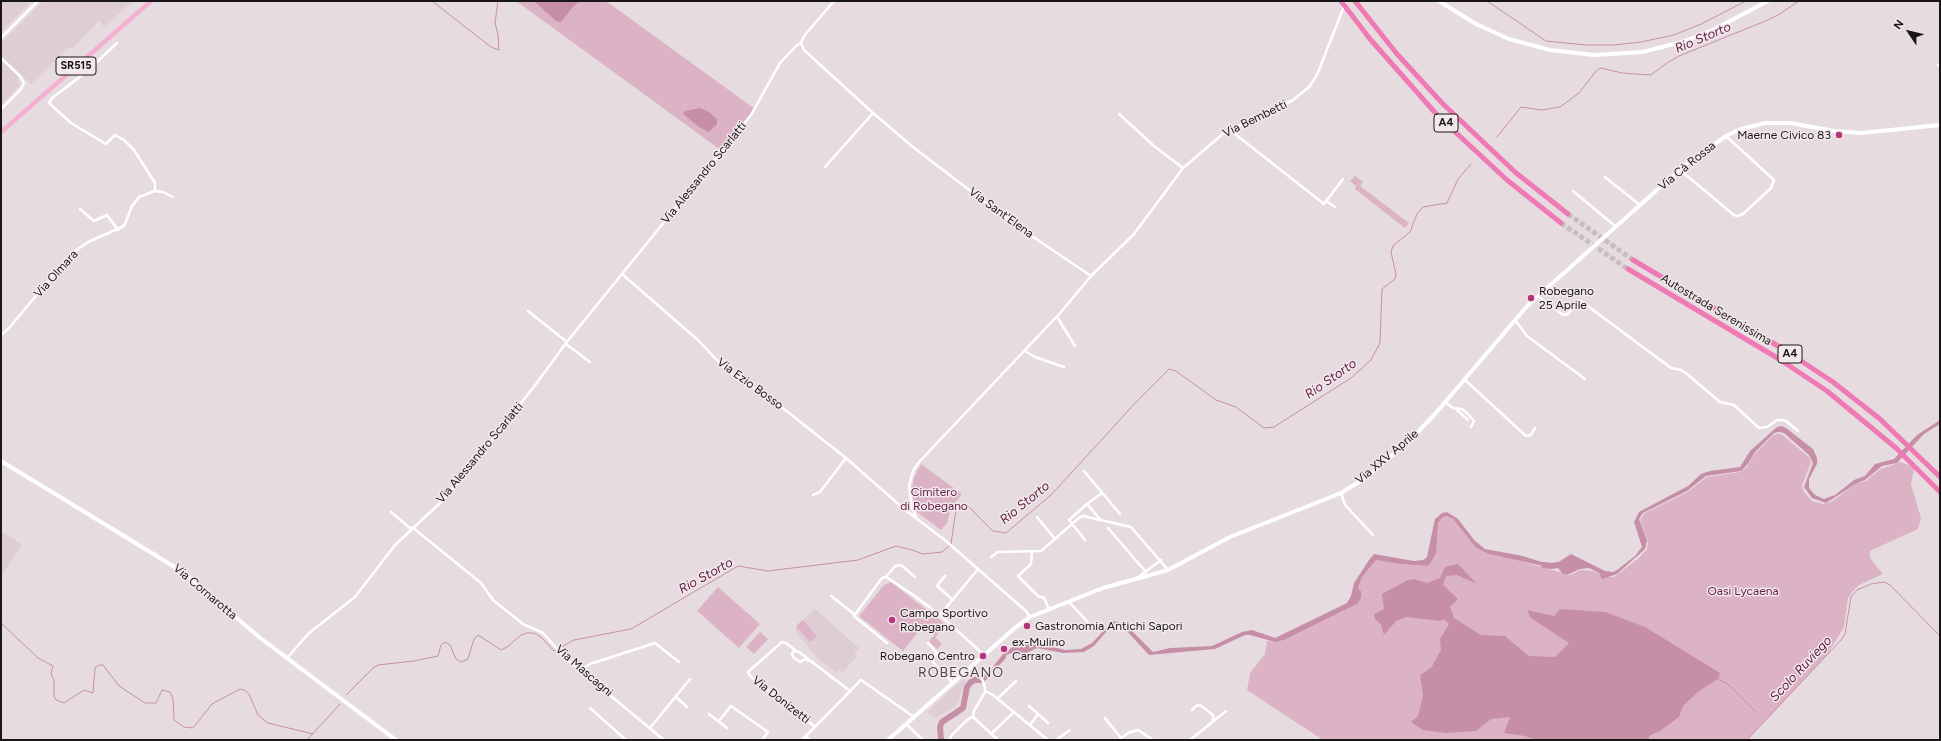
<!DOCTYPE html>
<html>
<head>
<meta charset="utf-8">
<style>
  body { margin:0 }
  #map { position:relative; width:1941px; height:741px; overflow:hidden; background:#e6dce0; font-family:Figtree,sans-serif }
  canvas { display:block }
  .frame { position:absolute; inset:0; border:2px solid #191617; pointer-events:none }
  .north { position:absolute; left:1889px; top:12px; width:40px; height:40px; -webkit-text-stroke:3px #f3e9ed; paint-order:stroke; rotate:305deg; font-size:11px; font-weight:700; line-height:16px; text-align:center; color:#191617 }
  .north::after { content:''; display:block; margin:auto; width:14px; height:18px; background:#191617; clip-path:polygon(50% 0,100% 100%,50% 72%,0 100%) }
</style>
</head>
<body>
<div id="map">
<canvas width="1941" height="741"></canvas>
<div class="frame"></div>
<div class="north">N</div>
</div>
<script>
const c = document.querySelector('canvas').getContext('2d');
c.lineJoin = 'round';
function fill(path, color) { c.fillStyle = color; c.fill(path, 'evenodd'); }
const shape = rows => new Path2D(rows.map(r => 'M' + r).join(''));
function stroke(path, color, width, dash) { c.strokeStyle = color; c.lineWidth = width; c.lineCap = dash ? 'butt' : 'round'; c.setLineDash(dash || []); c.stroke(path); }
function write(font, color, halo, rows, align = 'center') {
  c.font = font + ' Figtree,sans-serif'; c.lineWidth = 3; c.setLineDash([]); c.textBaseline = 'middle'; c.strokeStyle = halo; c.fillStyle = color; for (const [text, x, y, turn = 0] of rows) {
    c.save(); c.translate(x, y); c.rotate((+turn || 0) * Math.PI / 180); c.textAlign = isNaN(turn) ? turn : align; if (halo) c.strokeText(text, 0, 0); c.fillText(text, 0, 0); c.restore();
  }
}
fill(shape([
  [1,1,32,1,1,32],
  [43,1,133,1,104,27,99,21,73,48,67,48,31,84,19,73,17,78,20,85,1,105,1,43],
  [1,531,22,545,1,576],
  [815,609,859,648,854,654,857,656,843,672,838,670,836,673,817,658,796,632,796,626],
  [963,679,966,682,962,688,959,702,953,708,935,718,927,712]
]), '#dfcdd5');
fill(shape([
  [516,1,606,1,755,109,722,151],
  [1355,176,1363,182,1360,186,1409,223,1405,228,1355,189,1356,186,1350,181],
  [1777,434,1781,434,1809,457,1811,462,1802,485,1804,492,1812,501,1823,504,1831,502,1857,483,1866,481,1879,470,1900,462,1909,465,1914,469,1911,484,1921,518,1918,529,1870,551,1870,558,1883,574,1859,585,1853,591,1848,598,1844,627,1827,655,1747,740,1319,740,1320,738,1247,690,1250,673,1265,654,1267,641,1275,642,1284,640,1357,604,1361,591,1358,588,1362,577,1376,560,1399,564,1427,566,1436,552,1436,533,1438,523,1442,518,1448,516,1453,519,1476,548,1489,554,1513,559,1570,575,1581,570,1593,571,1608,577,1614,577,1639,558,1647,549,1648,543,1640,520,1645,513,1686,493,1707,477,1740,472,1747,467,1754,455,1773,435],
  [921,464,962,494,951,508,947,523,941,530,918,513,915,508,912,488,914,478],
  [891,582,946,625,935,637,942,644,937,649,929,641,935,634,924,625,903,651,859,616,884,585],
  [718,587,760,624,739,648,697,611],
  [803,620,817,636,810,642,796,626],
  [760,632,768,639,754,654,746,647]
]), '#dcb3c4');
fill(shape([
  [534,1,579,1,572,8,561,22,556,21],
  [700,108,709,112,717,119,717,124,709,132,699,127,683,114,685,111],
  [1940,420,1940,424,1924,434,1897,463,1882,466,1865,480,1857,483,1826,503,1812,498,1804,487,1813,463,1809,455,1784,433,1779,432,1774,433,1755,452,1748,464,1741,471,1706,476,1687,491,1643,513,1639,519,1647,541,1645,549,1617,574,1602,579,1599,573,1589,568,1580,569,1569,574,1563,574,1558,568,1557,563,1571,554,1605,571,1613,572,1617,570,1635,556,1642,547,1634,522,1639,512,1688,486,1701,474,1710,471,1740,467,1750,451,1777,427,1782,426,1786,428,1813,449,1817,458,1817,464,1809,479,1809,488,1815,495,1824,499,1835,495,1854,480,1865,476,1875,464,1894,459,1917,435],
  [1447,512,1458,519,1475,541,1485,549,1523,556,1551,565,1552,568,1489,554,1476,548,1453,519,1447,516,1442,518,1438,523,1436,553,1430,564,1427,566,1399,564,1376,560,1362,577,1358,588,1361,591,1361,598,1357,604,1284,640,1275,642,1250,635,1245,635,1215,649,1149,655,1125,629,1117,625,1111,626,1094,646,1084,652,1063,653,1037,648,1020,656,1012,653,1006,655,1006,658,985,680,982,677,992,668,1003,654,1014,646,1024,643,1036,643,1065,650,1081,649,1092,643,1113,621,1125,624,1153,652,1170,648,1212,646,1242,632,1252,630,1275,638,1347,603,1351,596,1354,583,1369,560,1374,554,1414,561,1423,560,1427,557,1435,519,1442,513],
  [1458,564,1477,584,1457,575,1446,576,1443,585,1458,599,1450,607,1454,618,1481,635,1505,636,1529,656,1555,657,1569,643,1531,618,1527,610,1554,616,1560,609,1605,612,1645,627,1720,673,1718,679,1699,691,1683,706,1679,717,1660,731,1650,735,1648,740,1536,740,1525,736,1504,733,1510,717,1491,719,1476,731,1446,733,1423,730,1411,722,1418,716,1423,695,1420,675,1431,668,1441,650,1440,639,1449,624,1444,619,1440,621,1406,617,1396,621,1384,635,1381,624,1375,619,1374,614,1384,609,1382,594,1406,581,1414,579,1427,583,1440,578,1445,567]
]), '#c78ea8');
stroke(shape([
  [432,1,491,47,499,50,498,35,495,23,498,1],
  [1487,1,1546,41,1586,45,1614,45,1641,42,1674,35,1701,24,1746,1],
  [1497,137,1521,107,1542,110,1560,107,1579,93,1597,70,1601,68,1622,73,1651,75,1667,63,1679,56,1763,22,1778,15,1799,1],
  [1,623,38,658,53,666,51,674,54,680,54,696,56,700,64,703,84,690,93,693,95,668,99,665,103,665,119,686,145,703,156,703,162,690,170,692,173,698,174,720,184,727,193,728,212,704,240,689,244,690,249,694,258,715,268,723,313,734],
  [1718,679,1729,685,1756,712],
  [346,695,373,668,378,665,414,661,438,656,441,645,445,642,450,645,456,659,461,662,468,659,474,639,478,635,501,650,507,647,521,635,527,633,534,633,541,637,554,651,574,640,631,629,738,566,768,571,858,560,896,546,912,550,923,554,942,552,951,544,956,509,962,504,968,506,993,531,1006,533,1051,495,1138,400,1169,369,1176,371,1216,400,1236,407,1264,428,1274,427,1351,378,1371,360,1380,343,1382,289,1395,279,1396,274,1391,252,1393,246,1410,232,1417,214,1423,207,1447,203,1458,179,1471,164],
  [307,740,340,704],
  [1747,740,1841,640,1845,634,1851,597,1857,590,1871,584,1884,582,1890,585,1940,636]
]), '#c78ea8', 1);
stroke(shape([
  [1544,565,1552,566,1564,564],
  [941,740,940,727,942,722,963,708,967,687,970,683,974,680,981,680,986,676]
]), '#c78ea8', 6);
stroke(shape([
  [1568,214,1633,260],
  [1561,223,1628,269]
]), '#c7bec2', 5, [5, 2.5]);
stroke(shape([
  [1,38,38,1],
  [117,43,85,73,52,98,49,103,71,123,106,144,115,135,124,140,134,150,155,183,155,191],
  [801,43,804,50,873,113,913,147,1011,222,1091,276],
  [1,58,20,76,24,83,21,89,1,109],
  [1938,65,1940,64],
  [1119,114,1154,146,1183,168],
  [1230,130,1324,204,1343,179],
  [825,167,873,113],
  [1680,170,1734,215,1737,216,1743,214,1771,188,1774,180,1726,136],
  [1605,177,1640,205],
  [1573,191,1615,226],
  [1326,201,1335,207],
  [80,209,94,221,107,215,118,230],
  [622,274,699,341,726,370,770,398,846,458,904,509,946,541,1026,611,1030,617],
  [1538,296,1563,315,1568,314,1579,300,1581,301,1671,368,1681,370,1687,374,1720,402,1734,405,1759,428,1767,427,1777,420,1782,420,1786,421,1798,431],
  [528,311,567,342],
  [1057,317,1075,346],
  [1515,320,1527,336,1585,379],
  [1,335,9,328,71,254,88,242,122,227,125,224,132,206,139,197,155,191,163,192,173,197],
  [566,344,590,362],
  [1025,351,1035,357,1064,367],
  [1464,379,1526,436,1531,435,1535,428],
  [1445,402,1453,408,1462,409,1467,413,1474,421,1471,427],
  [1456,409,1468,420],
  [1084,471,1120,514],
  [1341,493,1345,505,1373,535],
  [813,495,820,492,846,458],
  [1087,504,1102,493],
  [391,512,411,529],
  [916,517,912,508,909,486,913,471,919,462,1061,312,1091,276,1134,234,1183,168,1224,133,1293,100,1309,87,1317,75,1346,1],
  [1037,517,1055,539],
  [412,527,481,583,493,600,523,624,543,633,565,658,664,740],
  [1108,528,1146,572],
  [1085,540,1069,520,1087,504,1100,519],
  [1032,551,1031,564,1018,576,1038,596,1044,598,1049,609],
  [991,557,998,552,1041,551,1080,517,1083,516,1131,527,1168,570],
  [945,576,937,586,953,600],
  [886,577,895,566,901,565,915,577],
  [1137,578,1161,560],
  [831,596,854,614],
  [1069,602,1095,630],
  [940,615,978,569],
  [887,643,854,616,882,578,886,577,912,594,940,615,984,655],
  [928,643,937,653,931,660,953,683],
  [796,651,786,643,782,642,748,672,750,676,814,726],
  [287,658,309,633,355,597,395,545,439,504,457,484,536,384,566,343,751,115,780,63,797,45,801,43,804,36,834,1],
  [808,661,805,659,800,662,793,657,792,654,794,651,799,652,850,691],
  [972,666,983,681,985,688,985,692,974,711,973,717],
  [580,670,590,664,655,643,679,662],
  [985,691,993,695,1048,740],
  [676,697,687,707],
  [997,699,1016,681],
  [1029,706,1048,723],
  [590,708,626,740],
  [1192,710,1196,706,1200,705,1213,715,1213,721],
  [709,714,727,728],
  [973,717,998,740],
  [1105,718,1121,738],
  [719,721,731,706,768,732,762,740],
  [906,724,923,740],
  [1030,725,1038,714],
  [650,728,690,679],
  [991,734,1014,712],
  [805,736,810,740],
  [802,740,861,680,914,717],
  [949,740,952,735,968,719,973,717],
  [1056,740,1070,730],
  [1119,740,1128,733,1138,730,1153,740],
  [1190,740,1226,711]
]), '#fff', 2.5);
stroke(shape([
  [1439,1,1476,24,1509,39,1550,50,1594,55,1642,52,1682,42,1713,30,1768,1],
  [1,461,183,572,259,637,396,740],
  [888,740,1016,627,1030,617,1103,588,1168,570,1230,537,1341,493,1367,477,1413,437,1435,414,1528,305,1685,165,1726,136,1741,129,1765,123,1790,123,1834,131,1861,133,1940,125]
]), '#fff', 4);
stroke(shape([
  [1,132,151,1]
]), '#f5afd1', 4.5);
stroke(shape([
  [1341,1,1370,39,1438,116,1507,180,1561,223],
  [1355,1,1397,54,1442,103,1515,172,1568,214],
  [1633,260,1783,349,1833,382,1880,419,1940,477],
  [1628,269,1779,359,1827,391,1896,448,1940,492]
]), '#ee79b3', 5);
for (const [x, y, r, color] of [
  [1839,135,4,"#b6347d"],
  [1531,298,4,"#b6347d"],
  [892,620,4,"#b6347d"],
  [1027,626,4,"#b6347d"],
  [1004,649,4,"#b6347d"],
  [983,656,4,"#b6347d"]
]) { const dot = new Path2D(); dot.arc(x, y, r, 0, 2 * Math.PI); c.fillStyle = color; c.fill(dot); stroke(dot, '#f3e9ed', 1.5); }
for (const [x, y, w] of [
  [76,66,40],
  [1446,123,24],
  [1790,354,24]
]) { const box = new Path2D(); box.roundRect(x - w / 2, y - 9, w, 18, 3); c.fillStyle = '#f3e9ed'; c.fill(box); stroke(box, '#191617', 1); }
write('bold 11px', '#191617', null, [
  ["SR515",76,66],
  ["A4",1446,123],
  ["A4",1790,354]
]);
write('12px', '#191617', '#f3e9ed', [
  ["Via Bembetti",1255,119,-26],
  ["Via Cà Rossa",1687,166,-39],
  ["Via Alessandro Scarlatti",704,173,-51],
  ["Via Sant'Elena",1001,213,36],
  ["Via Olmara",56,274,-48],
  ["Autostrada Serenissima",1716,310,31],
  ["Via Ezio Bosso",750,384,36],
  ["Via Alessandro Scarlatti",480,453,-50],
  ["Via XXV Aprile",1387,457,-40],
  ["Via Cornarotta",205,592,40],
  ["Via Mascagni",584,671,41],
  ["Via Donizetti",781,700,38]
]);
write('12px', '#191617', '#f3e9ed', [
  ["Maerne Civico 83",1831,135,"right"],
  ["Robegano",1539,291],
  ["25 Aprile",1539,305],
  ["Campo Sportivo",900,613],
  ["Robegano",900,627],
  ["Gastronomia Antichi Sapori",1035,626],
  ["ex-Mulino",1012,642],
  ["Carraro",1012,656],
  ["Robegano Centro",975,656,"right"]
], 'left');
write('12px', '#672347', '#f3e9ed', [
  ["Cimitero",934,492],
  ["di Robegano",934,506],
  ["Oasi Lycaena",1743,591]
]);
write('italic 13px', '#5c183e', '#f3e9ed', [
  ["Rio Storto",1703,38,-23],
  ["Rio Storto",1331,379,-35],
  ["Rio Storto",1025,503,-39],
  ["Rio Storto",706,576,-29],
  ["Scolo Ruviego",1801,669,-47]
]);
c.letterSpacing = '1px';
write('14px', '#50484c', '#f3e9ed', [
  ["ROBEGANO",961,673]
]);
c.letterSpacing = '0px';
</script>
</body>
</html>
